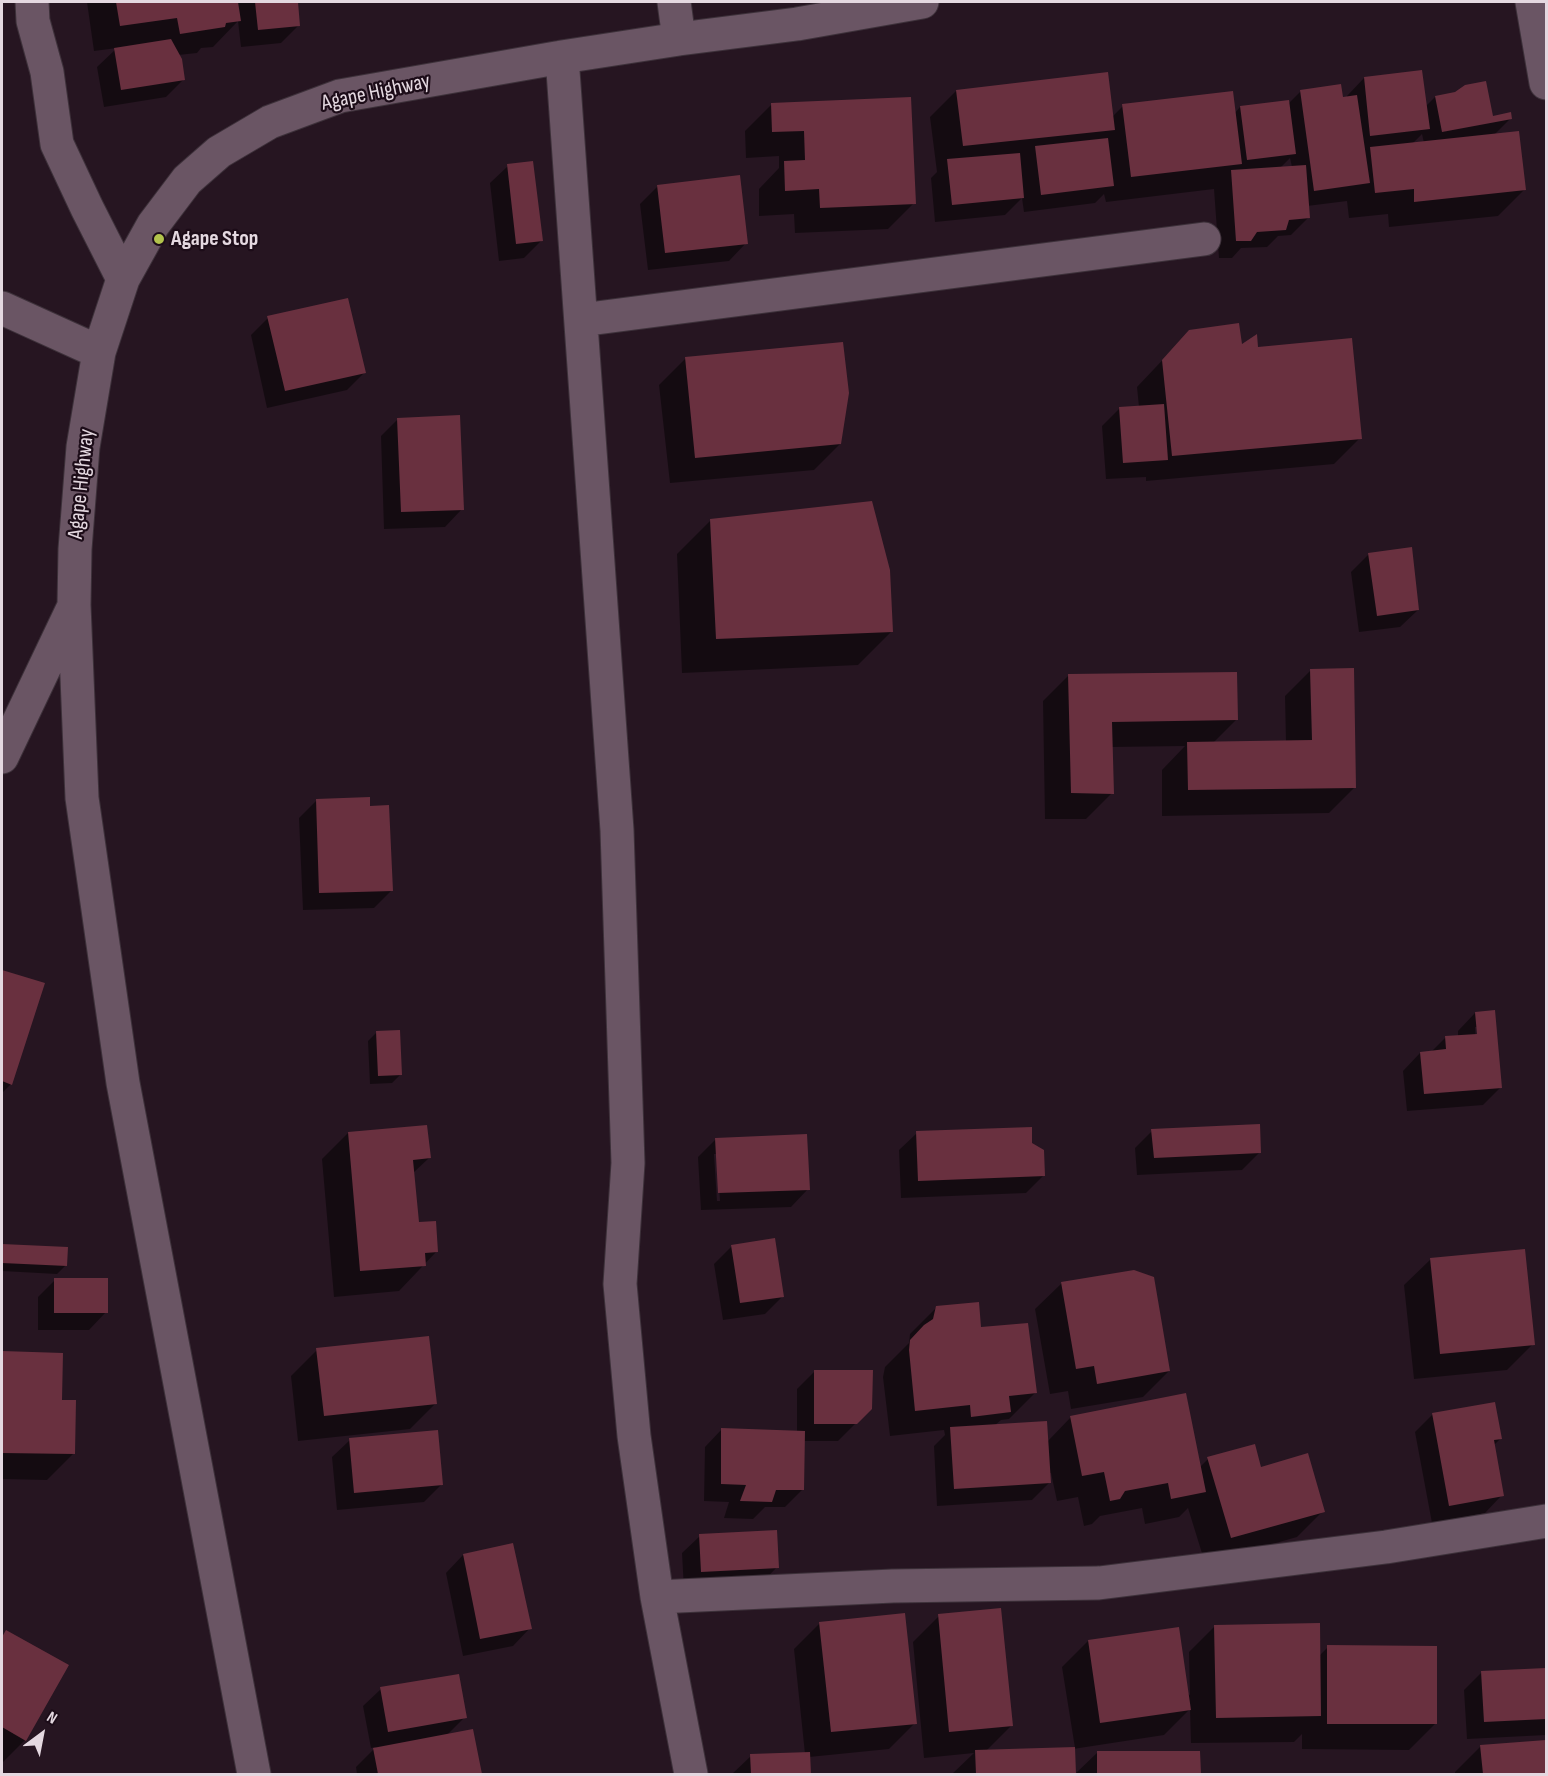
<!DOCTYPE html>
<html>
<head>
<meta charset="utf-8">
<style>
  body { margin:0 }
  #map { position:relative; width:1548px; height:1776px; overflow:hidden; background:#261521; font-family:"Sofia Sans Condensed",sans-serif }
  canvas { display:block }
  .frame { position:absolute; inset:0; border:3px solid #e4d8e0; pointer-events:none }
  .north { position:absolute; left:12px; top:1704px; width:60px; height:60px; -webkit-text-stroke:4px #1c0c18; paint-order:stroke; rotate:32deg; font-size:16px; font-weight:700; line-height:24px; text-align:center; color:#e4d8e0 }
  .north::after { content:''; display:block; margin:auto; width:21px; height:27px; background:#e4d8e0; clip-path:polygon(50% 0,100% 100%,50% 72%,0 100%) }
</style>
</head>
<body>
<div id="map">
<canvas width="1548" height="1776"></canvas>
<div class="frame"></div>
<div class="north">N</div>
</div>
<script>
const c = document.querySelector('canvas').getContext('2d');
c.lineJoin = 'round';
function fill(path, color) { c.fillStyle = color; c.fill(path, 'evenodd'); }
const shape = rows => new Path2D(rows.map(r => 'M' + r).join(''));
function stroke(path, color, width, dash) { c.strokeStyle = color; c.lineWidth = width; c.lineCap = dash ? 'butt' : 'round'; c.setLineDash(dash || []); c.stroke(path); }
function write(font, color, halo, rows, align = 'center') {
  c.font = font + ' "Sofia Sans Condensed",sans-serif'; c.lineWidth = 4.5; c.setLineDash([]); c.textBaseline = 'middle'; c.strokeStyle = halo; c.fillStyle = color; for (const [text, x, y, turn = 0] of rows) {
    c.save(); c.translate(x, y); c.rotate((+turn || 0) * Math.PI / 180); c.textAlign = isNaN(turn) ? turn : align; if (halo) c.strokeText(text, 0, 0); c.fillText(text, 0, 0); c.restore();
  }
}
fill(shape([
  [87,2,296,2,298,26,281,43,241,47,238,21,213,47,201,48,197,53,178,55,184,79,166,97,104,107,97,67,117,48,94,51],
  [1364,78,1425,107,1435,97,1492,117,1511,118,1494,135,1524,190,1498,216,1389,227,1388,214,1349,218,1347,201,1307,206,1308,218,1291,235,1278,236,1267,247,1241,248,1232,258,1219,258,1214,189,1106,202,1104,194,1095,203,1024,212,1022,198,1005,215,935,222,931,178,937,172,930,117,956,91,1112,117,1123,106,1234,114,1240,107,1288,104,1301,91,1342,99,1347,98,1347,96],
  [1422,134,1424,143,1412,144],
  [1290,158,1292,167,1280,168],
  [771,105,914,203,888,229,795,233,794,214,759,216,759,189,779,168,779,156,746,158,745,131],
  [508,166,541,241,524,258,499,261,490,183],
  [658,186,746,243,729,261,648,270,640,204],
  [268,318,364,373,347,390,267,408,251,335],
  [1190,331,1241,347,1257,348,1360,438,1334,464,1146,481,1146,477,1106,479,1102,426,1120,408,1139,407,1137,387],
  [685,359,840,444,814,470,670,483,659,385],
  [398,419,462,509,445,527,384,529,381,436],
  [711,520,892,631,858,665,682,673,677,554],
  [1369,554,1418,610,1400,627,1359,632,1351,572],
  [1311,670,1355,787,1329,813,1162,816,1162,770,1185,746,1112,747,1112,793,1086,819,1045,819,1043,701,1069,675,1236,720,1213,743,1286,742,1285,696],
  [316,801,369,807,391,891,374,908,303,910,299,818],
  [2,971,43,984,11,1084,2,1093],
  [1475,1013,1501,1087,1483,1105,1407,1111,1403,1071,1420,1053,1431,1052,1445,1038,1458,1037,1458,1031],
  [1475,1027,1478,1027,1479,1041,1476,1042],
  [377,1032,401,1074,392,1083,370,1084,368,1041],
  [1152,1131,1260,1152,1242,1170,1137,1175,1135,1148],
  [348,1133,429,1158,412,1174,417,1224,437,1251,399,1291,334,1297,322,1159],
  [917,1133,1031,1144,1043,1176,1026,1193,901,1198,899,1150],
  [716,1139,808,1189,791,1207,701,1210,698,1157],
  [714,1154,717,1154,720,1201,717,1201],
  [3,1246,66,1265,57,1274,2,1271],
  [732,1246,783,1296,765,1314,723,1320,714,1264],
  [1431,1259,1533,1344,1507,1370,1414,1379,1404,1285],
  [55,1280,106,1312,89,1330,38,1330,38,1297],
  [1062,1283,1169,1371,1143,1397,1071,1409,1068,1391,1050,1394,1035,1309],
  [936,1308,980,1329,1035,1393,1009,1419,1001,1420,994,1426,1047,1442,1071,1417,1200,1467,1208,1459,1260,1469,1323,1511,1297,1537,1205,1563,1188,1508,1179,1517,1145,1524,1142,1508,1100,1516,1092,1524,1084,1526,1078,1497,1057,1501,1051,1473,1049,1473,1050,1482,1032,1500,937,1506,934,1446,945,1435,944,1430,890,1436,883,1377,885,1367,909,1343,910,1334],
  [317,1350,436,1403,410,1429,298,1441,291,1376],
  [2,1353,61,1354,61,1402,73,1454,47,1480,2,1479],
  [815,1371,871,1408,838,1441,803,1441,802,1490,785,1507,765,1507,753,1519,724,1518,729,1502,704,1501,705,1447,722,1429,797,1432,797,1389],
  [1432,1415,1500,1439,1493,1446,1502,1495,1485,1513,1432,1523,1415,1432],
  [350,1440,442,1484,424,1502,337,1510,332,1457],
  [700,1536,777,1567,760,1585,684,1589,682,1553],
  [463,1555,530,1628,513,1646,463,1656,446,1573],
  [939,1616,1011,1726,986,1751,1075,1748,1062,1667,1088,1641,1190,1695,1189,1652,1215,1626,1319,1656,1328,1647,1435,1724,1409,1750,1302,1749,1302,1734,1294,1742,1191,1743,1190,1709,1164,1735,1073,1749,1074,1774,952,1774,974,1753,924,1758,913,1642],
  [820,1623,915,1723,889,1749,809,1757,809,1774,732,1774,751,1756,805,1754,794,1649],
  [6,1632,25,1740,2,1763,2,1637],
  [1546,1669,1546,1735,1467,1739,1464,1690,1482,1672],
  [381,1689,465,1717,447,1735,472,1730,481,1774,357,1774,356,1767,376,1747,371,1748,363,1706],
  [1546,1742,1546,1774,1455,1774,1455,1772,1481,1746],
  [1098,1752,1199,1753,1199,1774,1075,1774]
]), '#0007');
fill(shape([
  [116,2,238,2,241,21,226,23,225,27,180,34,177,18,120,26],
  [255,2,298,2,300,26,258,30],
  [171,39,182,59,185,80,121,90,114,48],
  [1422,70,1430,129,1370,136,1364,77],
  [1108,72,1115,130,963,146,956,90],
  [1486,81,1493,116,1511,112,1512,119,1442,132,1435,96,1455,92,1465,85],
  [1341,84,1343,97,1357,95,1370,183,1314,191,1300,90],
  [1233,91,1242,164,1131,177,1122,104],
  [911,97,916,204,820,208,819,189,785,191,784,161,805,160,804,131,772,132,771,103],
  [1289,100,1296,154,1247,160,1240,106],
  [1519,131,1526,190,1414,202,1414,189,1375,193,1370,147],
  [1108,138,1114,186,1041,195,1035,146],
  [1020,153,1024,198,952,205,947,159],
  [533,161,543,241,516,244,507,164],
  [1306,165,1310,218,1289,220,1286,230,1257,232,1251,241,1236,241,1231,170],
  [740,175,748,244,665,253,657,185],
  [348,298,366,373,285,391,267,316],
  [1239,323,1242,344,1257,334,1258,347,1352,338,1362,439,1172,456,1162,360,1189,330],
  [843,342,849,393,841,444,695,458,685,357],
  [1164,404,1168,460,1123,463,1119,407],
  [460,415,464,510,401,512,397,418],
  [872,501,890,570,893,632,716,639,710,519],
  [1412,547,1419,610,1377,616,1368,553],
  [1354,668,1356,788,1188,790,1187,742,1312,740,1310,669],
  [1237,672,1238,720,1112,722,1114,794,1071,793,1068,674],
  [370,797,370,806,389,805,393,891,319,893,316,799],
  [2,970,45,983,12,1085,2,1081],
  [1495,1010,1502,1088,1424,1094,1420,1052,1446,1049,1445,1036,1477,1034,1475,1012],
  [400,1030,402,1075,378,1076,376,1031],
  [1260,1124,1261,1153,1154,1158,1151,1129],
  [427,1125,431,1158,413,1160,419,1222,436,1221,438,1252,425,1253,426,1266,360,1271,348,1132],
  [1032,1127,1032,1143,1044,1150,1045,1176,918,1181,916,1131],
  [807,1134,810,1190,718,1193,715,1138],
  [775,1238,784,1297,740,1303,731,1245],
  [2,1244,68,1247,67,1266,2,1263],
  [1525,1249,1535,1345,1440,1354,1430,1258],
  [1134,1270,1154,1277,1170,1371,1097,1384,1094,1366,1076,1369,1061,1282],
  [54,1278,108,1278,108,1313,54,1313],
  [979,1302,981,1327,1028,1323,1037,1393,1009,1396,1011,1412,971,1417,970,1405,915,1411,909,1350,910,1340,924,1325,933,1319,936,1306],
  [429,1336,437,1404,324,1416,316,1348],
  [2,1351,63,1353,62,1400,76,1400,75,1454,2,1453],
  [814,1370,873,1370,872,1409,857,1424,814,1424],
  [1186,1393,1206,1492,1171,1499,1168,1483,1125,1491,1120,1499,1110,1501,1104,1472,1082,1476,1070,1416],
  [1495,1402,1502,1439,1494,1440,1504,1496,1449,1506,1432,1413],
  [1047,1421,1051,1483,954,1489,950,1427],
  [721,1428,805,1431,804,1490,776,1490,772,1502,740,1501,746,1485,721,1484],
  [438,1430,443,1485,354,1493,349,1438],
  [1255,1444,1261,1467,1308,1453,1325,1512,1231,1538,1207,1457],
  [777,1530,779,1568,701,1572,699,1534],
  [513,1543,532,1629,480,1639,463,1554],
  [1001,1608,1013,1726,949,1732,938,1614],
  [905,1613,917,1724,831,1732,819,1622],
  [1320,1623,1321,1716,1216,1718,1214,1625],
  [1179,1627,1191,1710,1100,1723,1088,1640],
  [6,1630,69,1665,26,1741,2,1727,2,1637],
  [1327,1645,1437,1646,1437,1724,1327,1724],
  [1546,1668,1546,1719,1484,1722,1481,1671],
  [459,1674,467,1718,388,1732,380,1687],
  [473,1729,482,1774,378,1774,373,1748],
  [1546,1740,1546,1774,1483,1774,1480,1745],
  [1075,1747,1076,1774,976,1774,975,1750],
  [1097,1751,1200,1751,1201,1774,1097,1774],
  [810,1752,811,1774,751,1774,750,1754]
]), '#69303f');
const minor = shape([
  [32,2,33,21,47,72,57,144,87,208,123,279],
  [674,2,679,39],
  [1532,2,1546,83],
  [562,57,617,830,628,1163,620,1284,634,1436,657,1597,691,1774],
  [2,308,99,352],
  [581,320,1204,239],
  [2,757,72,610],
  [657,1597,893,1586,1099,1583,1386,1547,1546,1521],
  [254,1774,123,1083,82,798,74,605,75,549,83,447,99,352,123,279,153,225,187,180,219,152,270,122,340,96,562,57,679,39,797,24,922,2]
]);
stroke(minor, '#3d313a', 35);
stroke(minor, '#6a5564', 33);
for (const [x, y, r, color] of [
  [159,239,6,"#b2c34c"]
]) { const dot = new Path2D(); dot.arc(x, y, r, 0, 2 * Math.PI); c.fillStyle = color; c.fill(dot); stroke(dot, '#1c0c18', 2); }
write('22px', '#e4d8e0', '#1c0c18', [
  ["Agape Highway",376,93,-12],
  ["Agape Highway",82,484,-84]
]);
write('bold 22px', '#e4d8e0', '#1c0c18', [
  ["Agape Stop",171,239]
], 'left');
</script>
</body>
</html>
